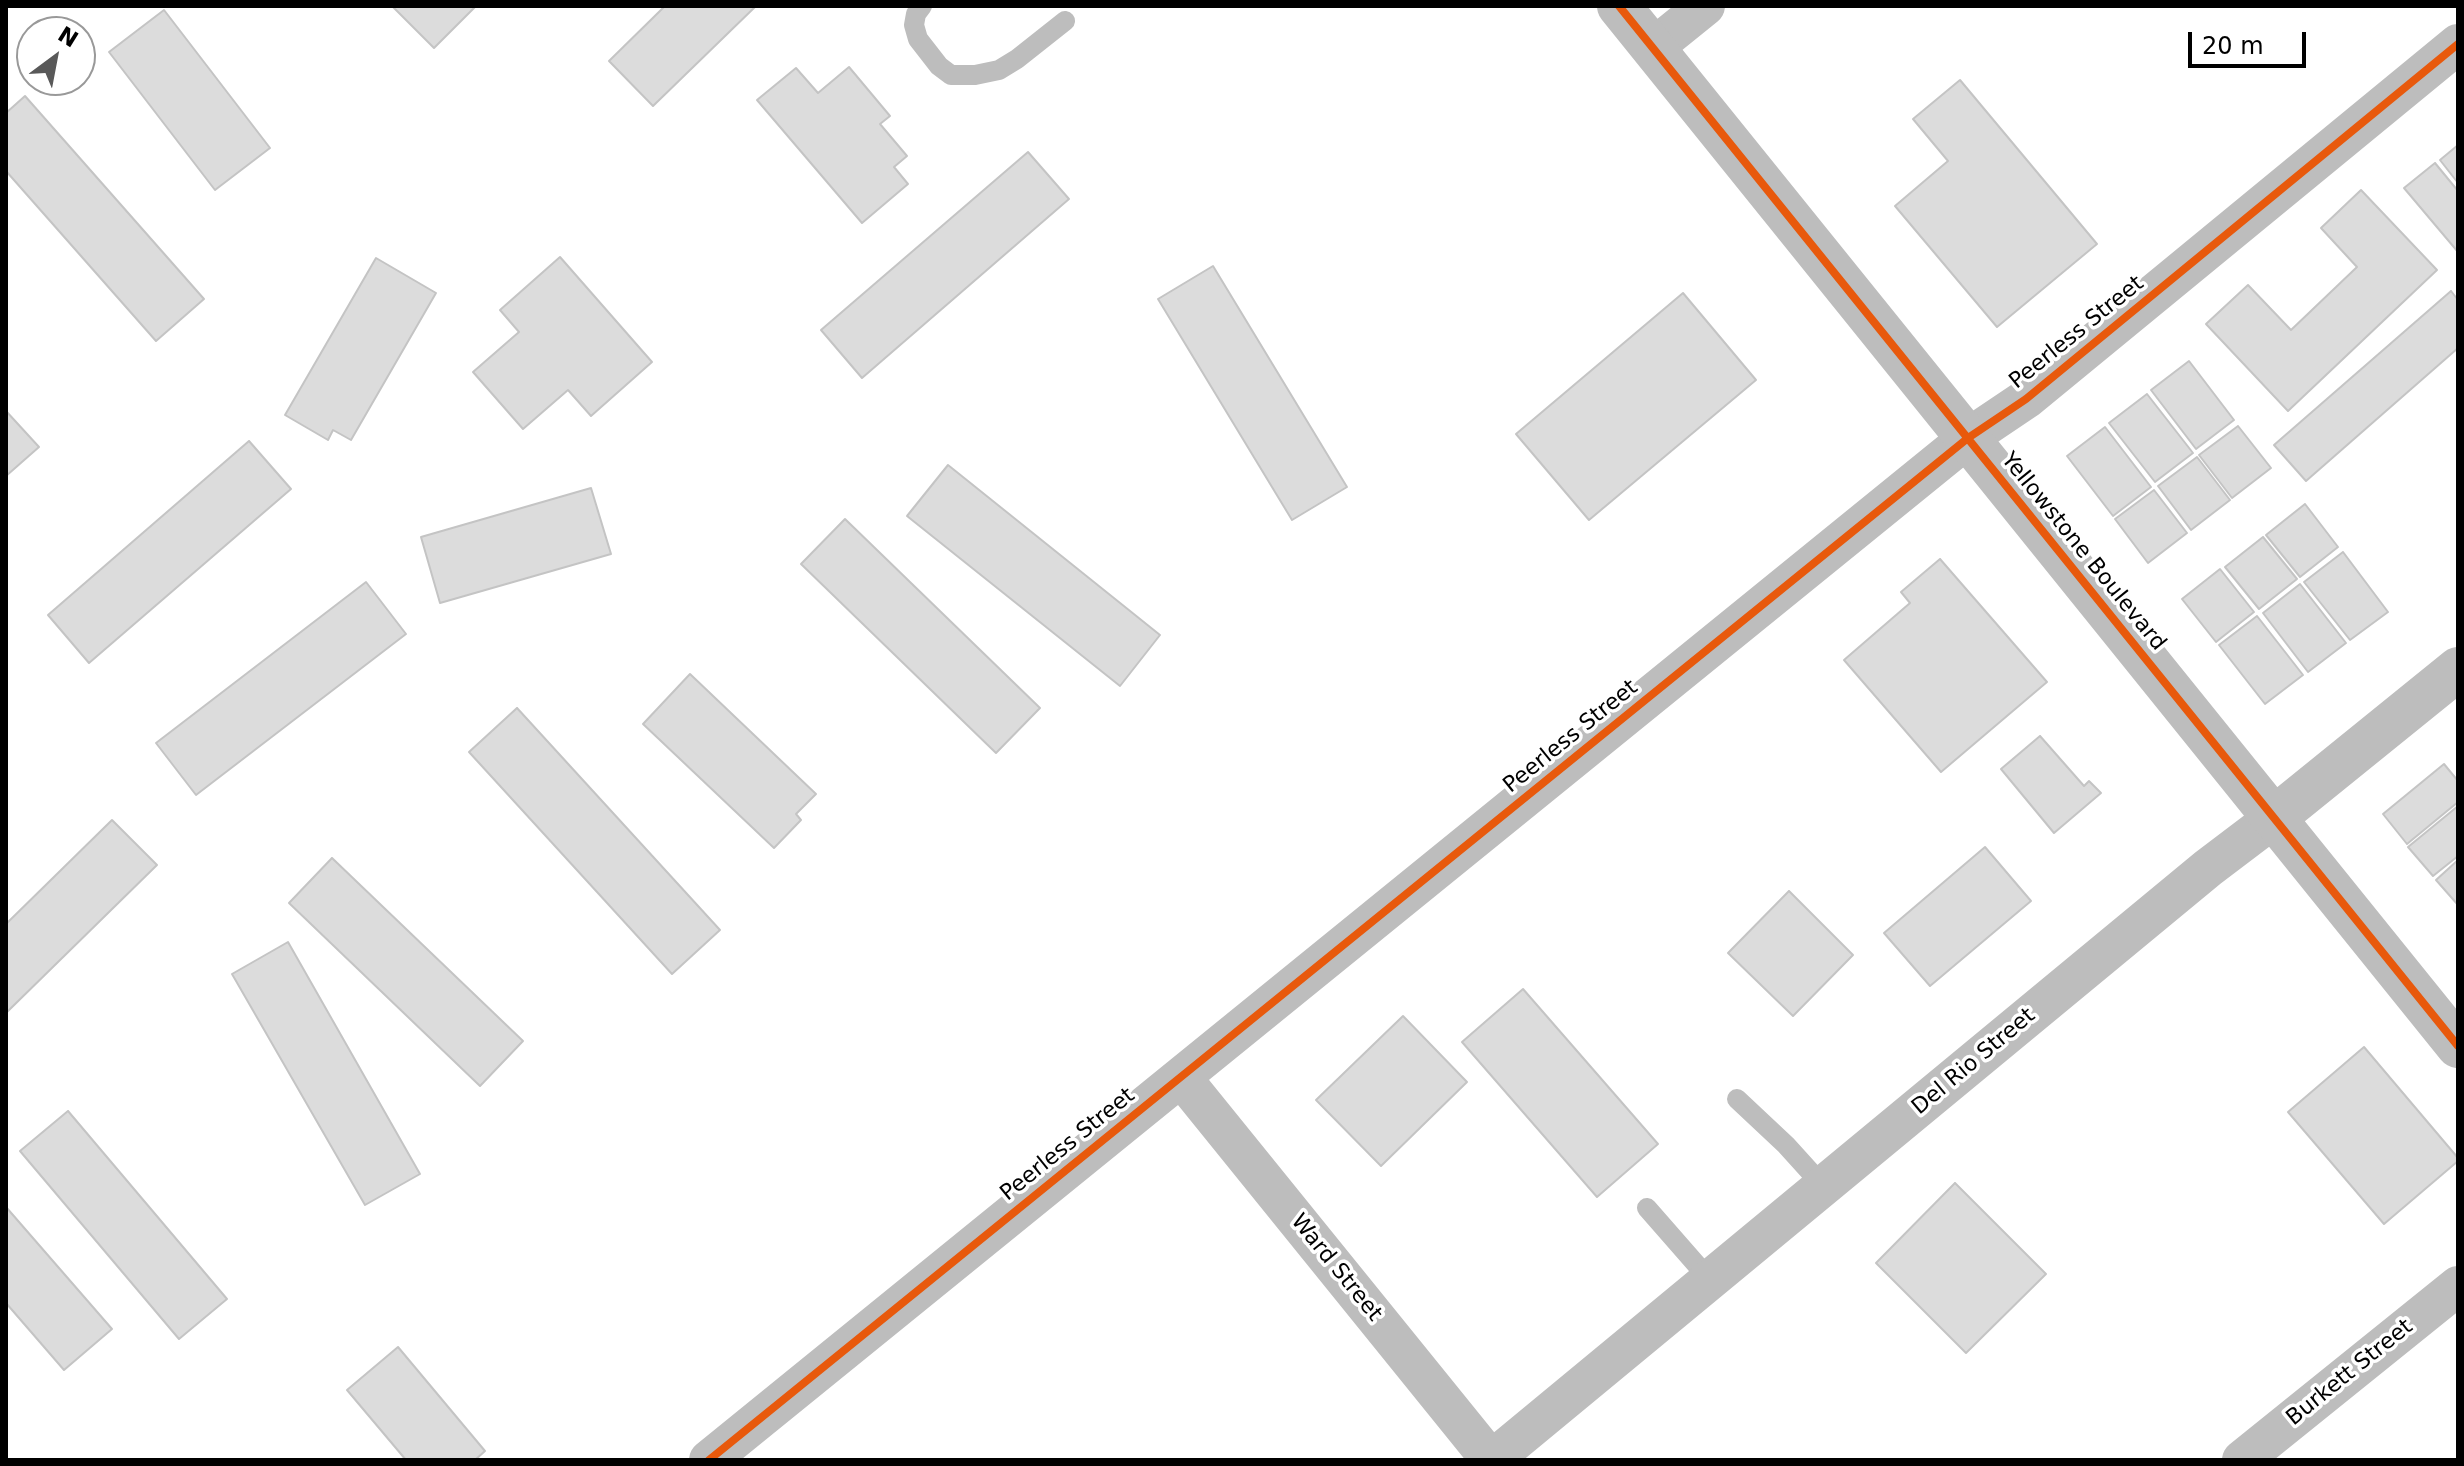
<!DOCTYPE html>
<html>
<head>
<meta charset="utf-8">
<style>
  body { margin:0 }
  #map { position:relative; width:2464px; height:1466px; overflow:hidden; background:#fff; font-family:"DejaVu Sans",sans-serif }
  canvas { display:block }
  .frame { position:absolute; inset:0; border:8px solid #000; pointer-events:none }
  .north { position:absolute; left:16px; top:16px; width:80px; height:80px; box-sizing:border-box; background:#fff; border:2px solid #999; border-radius:50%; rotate:32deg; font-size:22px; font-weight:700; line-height:32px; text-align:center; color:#000 }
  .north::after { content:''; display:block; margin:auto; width:28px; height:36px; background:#595959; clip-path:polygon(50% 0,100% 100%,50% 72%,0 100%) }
  .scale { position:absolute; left:2188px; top:32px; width:118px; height:36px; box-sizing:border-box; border:4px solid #000; border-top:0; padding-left:10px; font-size:24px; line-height:28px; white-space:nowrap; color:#000; -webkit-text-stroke:6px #fff; paint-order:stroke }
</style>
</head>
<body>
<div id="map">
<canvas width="2464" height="1466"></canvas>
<div class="frame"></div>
<div class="north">N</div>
<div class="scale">20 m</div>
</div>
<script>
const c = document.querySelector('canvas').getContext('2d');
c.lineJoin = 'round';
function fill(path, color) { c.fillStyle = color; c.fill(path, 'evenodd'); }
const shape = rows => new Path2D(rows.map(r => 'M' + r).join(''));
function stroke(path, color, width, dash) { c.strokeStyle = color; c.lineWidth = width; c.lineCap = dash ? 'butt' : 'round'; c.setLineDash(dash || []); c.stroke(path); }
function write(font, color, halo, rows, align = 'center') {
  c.font = font + ' "DejaVu Sans",sans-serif'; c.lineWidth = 7; c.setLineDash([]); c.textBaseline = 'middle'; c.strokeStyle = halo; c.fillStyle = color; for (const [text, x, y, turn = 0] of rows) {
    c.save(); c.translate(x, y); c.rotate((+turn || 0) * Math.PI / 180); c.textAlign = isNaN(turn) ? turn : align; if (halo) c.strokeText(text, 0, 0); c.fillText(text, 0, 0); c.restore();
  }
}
const building = shape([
  [392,6,476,6,434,48,392,6],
  [665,6,756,6,653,106,609,61,665,6],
  [164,10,270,148,215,190,109,52,164,10],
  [849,67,890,116,880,124,907,156,894,167,908,184,862,223,757,100,796,68,818,93,849,67],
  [1960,80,2097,244,1997,327,1895,206,1948,161,1913,119,1960,80],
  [25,96,204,299,156,341,6,171,6,113,25,96],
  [2458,145,2458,183,2440,160,2458,145],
  [1028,152,1069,199,862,378,821,330,1028,152],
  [2435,163,2458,191,2458,252,2404,188,2435,163],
  [2361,190,2437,270,2288,411,2206,324,2248,285,2291,330,2357,267,2321,228,2361,190],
  [560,257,652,362,591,416,568,390,523,429,473,372,519,332,500,310,560,257],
  [376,258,436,293,351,440,333,430,328,440,285,415,376,258],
  [1213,266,1347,487,1292,520,1158,299,1213,266],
  [2451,291,2458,300,2458,348,2306,481,2274,445,2451,291],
  [1683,293,1756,380,1589,520,1516,434,1683,293],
  [2189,361,2234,420,2196,449,2151,390,2189,361],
  [2147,394,2193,453,2155,482,2109,423,2147,394],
  [6,411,39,447,6,476,6,411],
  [2238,426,2271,468,2232,498,2199,455,2238,426],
  [2105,427,2151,487,2113,516,2067,456,2105,427],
  [249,441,291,489,89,663,48,615,249,441],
  [2197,457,2230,500,2191,530,2158,486,2197,457],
  [948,465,1160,635,1120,686,907,516,948,465],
  [591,488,611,554,440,603,421,537,591,488],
  [2154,490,2187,533,2148,563,2115,519,2154,490],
  [2305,504,2338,547,2300,577,2266,535,2305,504],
  [845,519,1040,708,996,753,801,564,845,519],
  [2263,537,2297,579,2259,609,2225,567,2263,537],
  [2343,552,2388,612,2350,640,2304,582,2343,552],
  [1940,559,2047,682,1941,772,1844,660,1910,603,1901,592,1940,559],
  [2220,569,2254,612,2216,642,2182,599,2220,569],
  [366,582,406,634,196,795,156,743,366,582],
  [2300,584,2346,643,2308,672,2263,613,2300,584],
  [2257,616,2303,675,2265,704,2219,645,2257,616],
  [690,674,816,794,796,814,801,820,774,848,643,724,690,674],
  [517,708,720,930,672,974,469,752,517,708],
  [2040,736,2084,786,2089,781,2101,793,2054,833,2001,769,2040,736],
  [2444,764,2458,781,2458,802,2407,844,2383,814,2444,764],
  [2458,806,2458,856,2433,876,2408,847,2458,806],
  [112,820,157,865,6,1013,6,924,112,820],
  [1985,847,2031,901,1930,986,1884,933,1985,847],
  [332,858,523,1041,480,1086,289,903,332,858],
  [2458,860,2458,905,2436,880,2458,860],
  [1789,891,1853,955,1793,1016,1728,953,1789,891],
  [288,942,420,1174,365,1205,232,974,288,942],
  [1523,989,1658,1144,1597,1197,1462,1042,1523,989],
  [1403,1016,1467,1082,1381,1166,1316,1100,1403,1016],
  [2364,1047,2458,1158,2458,1161,2384,1224,2288,1112,2364,1047],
  [68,1111,227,1299,179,1339,20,1151,68,1111],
  [1955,1183,2046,1274,1966,1353,1876,1263,1955,1183],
  [6,1207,112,1329,64,1370,6,1303,6,1207],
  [398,1347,485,1451,475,1460,406,1460,347,1390,398,1347]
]);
fill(building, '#dcdcdc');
stroke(building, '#c4c4c4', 2);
stroke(shape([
  [922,6,916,14,914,25,918,39,939,66,951,75,975,75,999,70,1017,59,1065,21],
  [1737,1099,1786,1145,1824,1187],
  [1647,1208,1710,1280]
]), '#bdbdbd', 20);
stroke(shape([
  [1653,48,1705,6],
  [1181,1077,1491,1460],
  [709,1460,1968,438,2026,399,2458,44],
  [1492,1460,2208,868,2274,818],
  [2242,1460,2458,1286]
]), '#bdbdbd', 40);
stroke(shape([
  [1619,6,2458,1046],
  [2274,818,2458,669]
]), '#bdbdbd', 44);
stroke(shape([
  [1619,6,2458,1046],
  [709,1460,1968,438,2026,399,2458,44]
]), '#e8590c', 8);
write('22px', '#000', '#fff', [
  ["Peerless Street",2077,333,-39],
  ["Yellowstone Boulevard",2083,552,51],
  ["Peerless Street",1571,737,-39],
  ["Del Rio Street",1974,1062,-40],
  ["Peerless Street",1068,1145,-39],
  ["Ward Street",1336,1268,51],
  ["Burkett Street",2350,1373,-39]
]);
</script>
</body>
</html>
